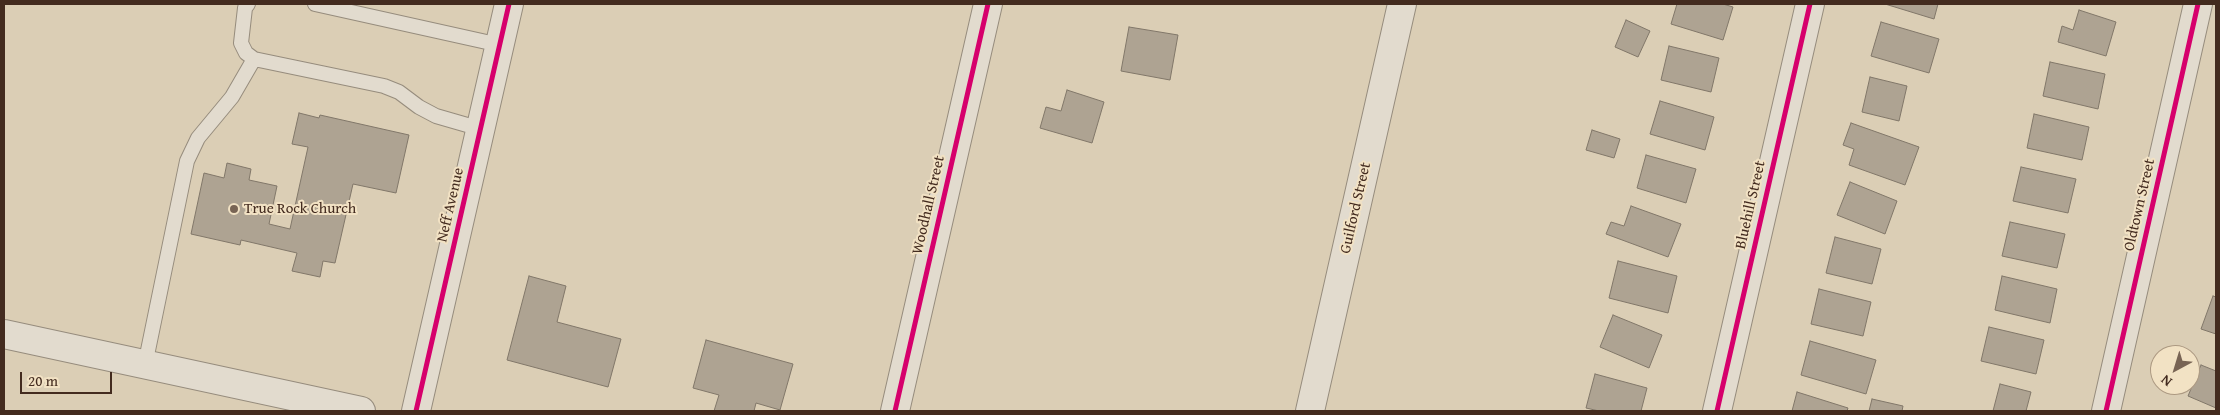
<!DOCTYPE html>
<html>
<head>
<meta charset="utf-8">
<style>
  body { margin:0 }
  #map { position:relative; width:2220px; height:415px; overflow:hidden; background:#dbceb5; font-family:"Gentium Book Plus",serif }
  canvas { display:block }
  .frame { position:absolute; inset:0; border:5px solid #432b1f; pointer-events:none }
  .north { position:absolute; left:2150px; top:345px; width:50px; height:50px; box-sizing:border-box; background:#f2e2c4; border:1px solid #ac9982; border-radius:50%; rotate:219deg; font-size:14px; font-weight:700; line-height:20px; text-align:center; color:#432b1f }
  .north::after { content:''; display:block; margin:auto; width:18px; height:22px; background:#786454; clip-path:polygon(50% 0,100% 100%,50% 72%,0 100%) }
  .scale { position:absolute; left:20px; top:372px; width:92px; height:22px; box-sizing:border-box; border:2px solid #432b1f; border-top:0; padding-left:6px; font-size:15px; line-height:18px; white-space:nowrap; color:#432b1f; -webkit-text-stroke:4px #f2e2c4; paint-order:stroke }
</style>
</head>
<body>
<div id="map">
<canvas width="2220" height="415"></canvas>
<div class="frame"></div>
<div class="north">N</div>
<div class="scale">20 m</div>
</div>
<script>
const c = document.querySelector('canvas').getContext('2d');
c.lineJoin = 'round';
function fill(path, color) { c.fillStyle = color; c.fill(path, 'evenodd'); }
const shape = rows => new Path2D(rows.map(r => 'M' + r).join(''));
function stroke(path, color, width, dash) { c.strokeStyle = color; c.lineWidth = width; c.lineCap = dash ? 'butt' : 'round'; c.setLineDash(dash || []); c.stroke(path); }
function write(font, color, halo, rows, align = 'center') {
  c.font = font + ' "Gentium Book Plus",serif'; c.lineWidth = 4; c.setLineDash([]); c.textBaseline = 'middle'; c.strokeStyle = halo; c.fillStyle = color; for (const [text, x, y, turn = 0] of rows) {
    c.save(); c.translate(x, y); c.rotate((+turn || 0) * Math.PI / 180); c.textAlign = isNaN(turn) ? turn : align; if (halo) c.strokeText(text, 0, 0); c.fillText(text, 0, 0); c.restore();
  }
}
const building = shape([
  [1677,4,1723,4,1733,7,1723,40,1671,24,1677,4],
  [1885,4,1938,4,1934,19,1885,4],
  [2079,10,2116,22,2106,56,2058,42,2062,26,2073,30,2079,10],
  [1626,20,1650,31,1638,57,1615,47,1626,20],
  [1881,22,1939,39,1929,73,1871,56,1881,22],
  [1129,27,1178,35,1170,80,1121,71,1129,27],
  [1669,46,1719,58,1711,92,1661,80,1669,46],
  [2050,62,2105,74,2098,109,2043,96,2050,62],
  [1870,77,1907,86,1899,121,1862,112,1870,77],
  [1067,90,1104,102,1092,143,1040,128,1046,107,1061,111,1067,90],
  [1660,101,1714,117,1705,150,1650,134,1660,101],
  [299,113,319,118,320,115,409,135,396,193,353,184,335,263,323,261,320,277,292,271,297,253,241,240,240,245,191,234,204,173,224,178,227,163,251,169,249,180,277,186,269,224,290,229,308,147,292,144,299,113],
  [2034,114,2089,127,2082,160,2027,148,2034,114],
  [1851,123,1919,147,1905,185,1849,165,1854,149,1843,145,1851,123],
  [1592,130,1620,139,1614,158,1586,150,1592,130],
  [1646,155,1696,169,1686,203,1637,188,1646,155],
  [2021,167,2076,179,2068,213,2013,201,2021,167],
  [1850,182,1897,201,1885,234,1837,215,1850,182],
  [1631,206,1681,224,1668,257,1606,234,1611,222,1624,226,1631,206],
  [2010,222,2065,234,2057,268,2002,256,2010,222],
  [1835,237,1881,249,1872,284,1826,273,1835,237],
  [1618,261,1677,276,1668,313,1609,298,1618,261],
  [529,276,566,286,557,322,621,339,608,387,507,360,529,276],
  [2002,276,2057,289,2050,323,1995,310,2002,276],
  [1819,289,1871,302,1863,336,1811,324,1819,289],
  [2213,296,2216,297,2216,334,2201,329,2213,296],
  [1613,315,1662,335,1649,368,1600,347,1613,315],
  [1989,327,2044,340,2036,374,1981,361,1989,327],
  [706,340,793,364,780,410,756,403,754,411,714,411,719,395,693,388,706,340],
  [1810,341,1876,360,1866,394,1801,375,1810,341],
  [2201,365,2216,371,2216,408,2188,396,2201,365],
  [1595,374,1647,388,1641,411,1599,411,1586,408,1595,374],
  [2000,384,2031,392,2026,411,1993,411,2000,384],
  [1797,392,1848,408,1847,411,1792,411,1797,392],
  [1872,399,1903,406,1902,411,1869,411,1872,399]
]);
fill(building, '#aea392');
stroke(building, '#817769', 1);
const service = shape([
  [248,4,245,8,241,43,246,53,254,59,384,86,399,92,419,107,436,116,481,129],
  [315,4,500,45],
  [145,365,187,161,198,138,232,97,254,59]
]);
const minor = shape([
  [416,411,509,4],
  [895,411,988,4],
  [1310,411,1402,4],
  [1717,411,1810,4],
  [2106,411,2198,4]
]);
const tertiary = shape([
  [4,334,361,411]
]);
stroke(service, '#968c7d', 16);
stroke(minor, '#968c7d', 30);
stroke(tertiary, '#968c7d', 30);
stroke(service, '#e2dbce', 14);
stroke(minor, '#e2dbce', 28);
stroke(tertiary, '#e2dbce', 28);
stroke(shape([
  [416,411,509,4],
  [895,411,988,4],
  [1717,411,1810,4],
  [2106,411,2198,4]
]), '#d6006c', 5);
for (const [x, y, r, color] of [
  [234,209,5,"#786454"]
]) { const dot = new Path2D(); dot.arc(x, y, r, 0, 2 * Math.PI); c.fillStyle = color; c.fill(dot); stroke(dot, '#f2e2c4', 2); }
write('15px', '#432b1f', '#f2e2c4', [
  ["Neff Avenue",451,205,-77],
  ["Woodhall Street",929,205,-77],
  ["Bluehill Street",1751,205,-77],
  ["Oldtown Street",2140,205,-77],
  ["Guilford Street",1356,208,-77]
]);
write('15px', '#432b1f', '#f2e2c4', [
  ["True Rock Church",244,209]
], 'left');
</script>
</body>
</html>
